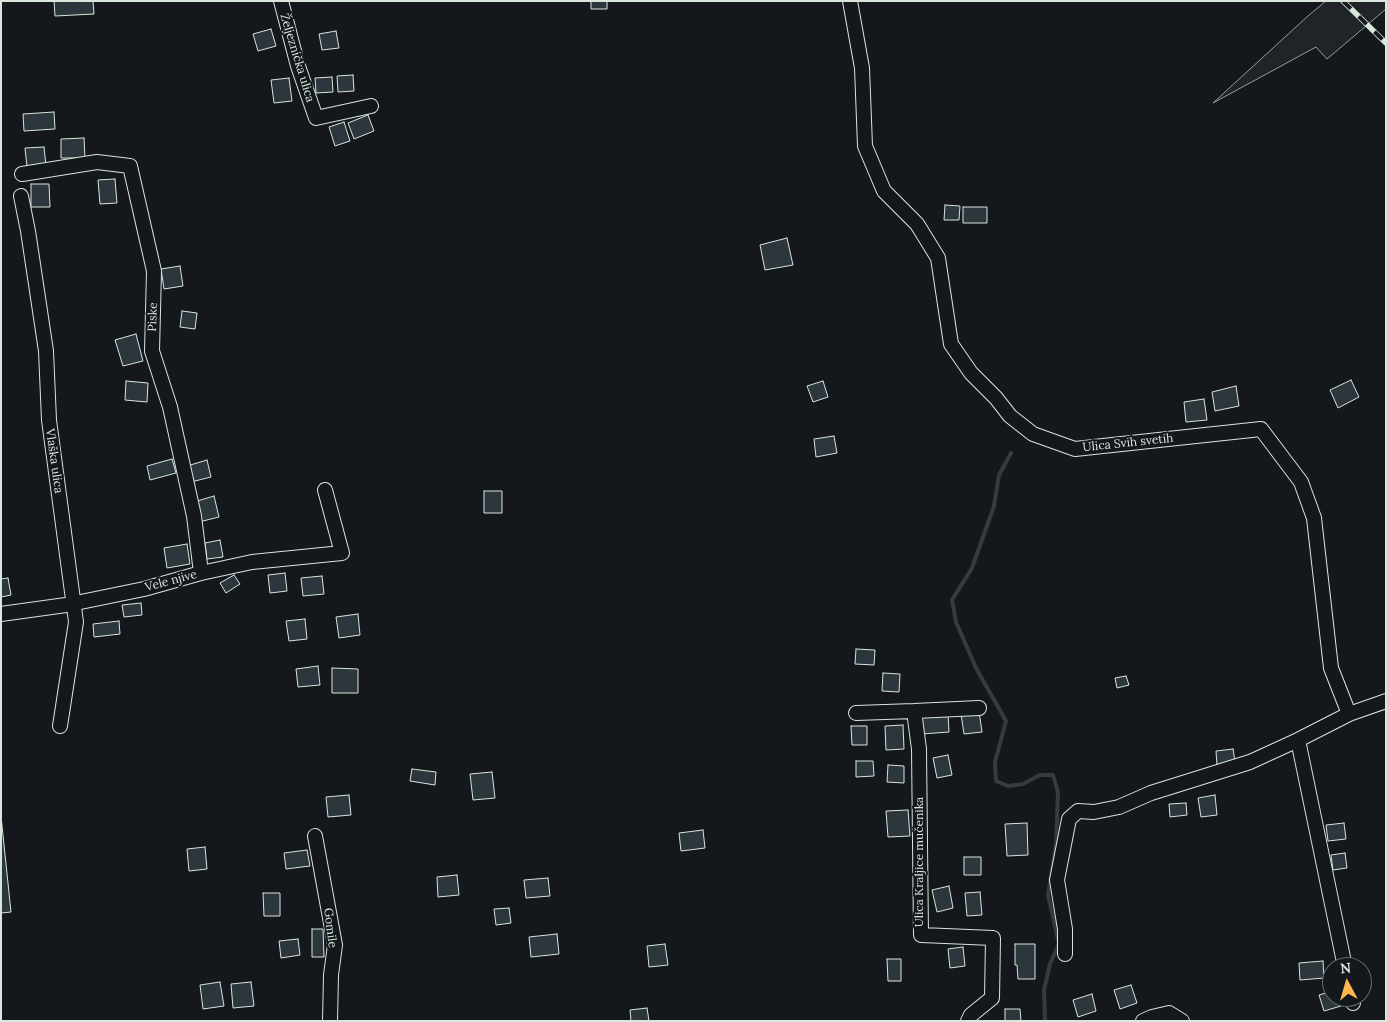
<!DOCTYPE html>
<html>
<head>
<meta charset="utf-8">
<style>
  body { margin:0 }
  #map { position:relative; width:1387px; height:1022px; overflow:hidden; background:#14181c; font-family:Lora,serif }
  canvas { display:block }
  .frame { position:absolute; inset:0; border:2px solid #d8e6dc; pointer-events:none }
  .north { position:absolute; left:1322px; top:957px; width:50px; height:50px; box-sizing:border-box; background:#14181c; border:1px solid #626a69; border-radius:50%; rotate:354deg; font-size:14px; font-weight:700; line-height:20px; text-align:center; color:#d8e6dc }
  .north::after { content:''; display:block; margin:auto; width:18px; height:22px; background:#ffb74d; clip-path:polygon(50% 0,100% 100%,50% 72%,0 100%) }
</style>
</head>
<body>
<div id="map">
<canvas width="1387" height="1022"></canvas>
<div class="frame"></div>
<div class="north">N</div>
</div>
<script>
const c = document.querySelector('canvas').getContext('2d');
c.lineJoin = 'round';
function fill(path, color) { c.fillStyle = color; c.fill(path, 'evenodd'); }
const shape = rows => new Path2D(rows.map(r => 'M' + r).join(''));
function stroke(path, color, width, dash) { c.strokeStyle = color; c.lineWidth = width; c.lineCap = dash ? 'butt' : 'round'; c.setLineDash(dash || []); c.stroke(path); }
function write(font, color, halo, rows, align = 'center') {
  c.font = font + ' Lora,serif'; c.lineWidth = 4; c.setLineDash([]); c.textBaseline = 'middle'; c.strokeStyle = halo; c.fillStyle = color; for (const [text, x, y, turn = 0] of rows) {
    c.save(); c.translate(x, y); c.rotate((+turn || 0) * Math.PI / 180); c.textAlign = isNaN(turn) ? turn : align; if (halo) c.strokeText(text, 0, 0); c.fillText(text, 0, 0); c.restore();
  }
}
const green = shape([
  [1326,1,1386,1,1386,9,1327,59,1316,47,1213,103,1309,15,1326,1]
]);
fill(green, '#202428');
stroke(green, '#939e99', 1);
stroke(shape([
  [1011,453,999,475,994,506,972,568,952,600,956,622,976,668,1006,721,995,762,996,781,1008,786,1023,784,1040,775,1053,775,1058,792,1056,844,1048,895,1059,944,1050,964,1044,990,1045,1021]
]), '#363b3e', 4);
const building = shape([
  [54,1,93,1,94,14,55,16,54,1],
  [591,1,607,1,607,9,591,9,591,1],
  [271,29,276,46,258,51,253,34,271,29],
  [336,31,339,48,322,50,319,34,336,31],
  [353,75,354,91,338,92,337,76,353,75],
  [332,77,333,92,316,93,315,78,332,77],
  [289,78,292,101,274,103,271,80,289,78],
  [54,112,55,129,24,131,23,114,54,112],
  [368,115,374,131,354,139,348,123,368,115],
  [344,122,350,141,335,146,329,127,344,122],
  [84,138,85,158,61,158,61,139,84,138],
  [44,147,46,166,27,167,25,148,44,147],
  [115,179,117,203,100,204,98,180,115,179],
  [31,184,49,184,50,207,31,207,31,184],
  [945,205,960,206,959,220,944,220,945,205],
  [963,207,987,207,987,223,963,223,963,207],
  [787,238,793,265,765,270,760,245,787,238],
  [180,266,183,286,164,289,161,269,180,266],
  [182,311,197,313,195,329,180,327,182,311],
  [136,334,143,361,123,366,115,340,136,334],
  [1351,380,1359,397,1338,408,1330,390,1351,380],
  [126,381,148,383,147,402,125,400,126,381],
  [823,381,828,397,813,402,807,386,823,381],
  [1236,386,1239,406,1215,411,1212,392,1236,386],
  [1204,399,1207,420,1186,422,1184,402,1204,399],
  [834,436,837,453,816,457,814,439,834,436],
  [172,459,176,473,150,480,147,466,172,459],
  [207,460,211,477,191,482,187,466,207,460],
  [484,491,502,491,502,513,484,513,484,491],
  [214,496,219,517,199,522,194,502,214,496],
  [220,540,223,557,207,559,205,543,220,540],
  [187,544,190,564,167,568,164,548,187,544],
  [285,573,287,591,270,593,268,575,285,573],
  [234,575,240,584,226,593,220,583,234,575],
  [322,576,324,594,303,596,301,578,322,576],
  [8,578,11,595,1,597,1,579,8,578],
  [141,603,142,615,124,617,122,605,141,603],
  [358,614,360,635,339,638,336,617,358,614],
  [305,619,307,639,289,641,286,621,305,619],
  [119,621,120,634,94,637,93,624,119,621],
  [856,649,875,650,874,665,855,664,856,649],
  [318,666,320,685,298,687,296,669,318,666],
  [332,668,358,669,358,693,332,693,332,668],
  [883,673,900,674,899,692,882,691,883,673],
  [1126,676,1129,685,1117,688,1115,678,1126,676],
  [979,711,982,732,964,734,961,714,979,711],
  [948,714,949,732,922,734,920,716,948,714],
  [903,725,904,749,886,750,885,726,903,725],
  [851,726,867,726,867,745,852,745,851,726],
  [1233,749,1235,762,1217,765,1216,751,1233,749],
  [948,755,952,775,937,778,933,758,948,755],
  [856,761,873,761,874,776,856,777,856,761],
  [888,765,904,766,904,783,887,782,888,765],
  [412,769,436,772,435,785,410,781,412,769],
  [492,772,495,798,473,800,470,774,492,772],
  [349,795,351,815,328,817,326,797,349,795],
  [1215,795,1217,815,1201,817,1198,798,1215,795],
  [1186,803,1187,815,1170,817,1169,804,1186,803],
  [908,810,910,836,888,837,886,811,908,810],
  [1,816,11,912,1,913,1,816],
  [1027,823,1028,855,1007,856,1005,824,1027,823],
  [1344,823,1346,839,1328,841,1326,825,1344,823],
  [703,830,705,848,681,851,679,833,703,830],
  [205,847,207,869,189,871,187,849,205,847],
  [307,850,310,866,286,869,284,853,307,850],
  [1345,853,1347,868,1333,870,1331,855,1345,853],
  [964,857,981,857,981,875,964,875,964,857],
  [457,875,459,895,438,897,437,877,457,875],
  [548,878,550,896,526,898,524,880,548,878],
  [949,886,953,908,937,912,932,890,949,886],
  [980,892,982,915,967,916,965,893,980,892],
  [263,893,280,893,280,916,264,916,263,893],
  [509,908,511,923,496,925,494,909,509,908],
  [312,929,323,929,324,957,312,957,312,929],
  [557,934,559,954,531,957,529,937,557,934],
  [298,939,300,955,281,958,279,941,298,939],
  [665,944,668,965,649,967,647,946,665,944],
  [1015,944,1035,944,1035,979,1018,979,1017,965,1015,965,1015,944],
  [963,947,965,966,950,968,948,949,963,947],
  [887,959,901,959,901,981,888,981,887,959],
  [1323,961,1324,978,1300,980,1299,963,1323,961],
  [220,982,224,1006,203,1009,200,985,220,982],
  [251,982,254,1006,233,1008,231,984,251,982],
  [1131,985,1137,1003,1120,1009,1114,990,1131,985],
  [1332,991,1332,997,1339,997,1341,1006,1324,1011,1319,995,1332,991],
  [1092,994,1096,1011,1078,1017,1073,1000,1092,994],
  [647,1008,649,1021,631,1021,630,1010,647,1008],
  [1005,1009,1020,1009,1021,1021,1005,1021,1005,1009]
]);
fill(building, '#2c363c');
stroke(building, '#d8e6dc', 1);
const minor = shape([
  [281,1,298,66,316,118,371,106],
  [850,1,862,68,865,146,884,191,917,224,938,258,951,344,971,373,996,398,1010,416,1033,434,1075,449,1261,429,1301,482,1314,518,1331,668,1349,714],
  [22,174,97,162,130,166,154,271,152,351,170,407,194,516,201,573],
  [21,196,28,231,46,351,49,420,76,622,60,726],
  [1,614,66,605,144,589,201,573,252,562,342,553,325,490],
  [914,711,979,708],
  [856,713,914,711,919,749,921,935,993,938,992,998,971,1015,968,1021],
  [1298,740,1345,967],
  [315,836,335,945,331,975,330,1021],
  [1065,954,1065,929,1057,880,1069,819,1078,811,1094,812,1119,807,1151,793,1250,762,1298,740,1349,714,1386,701],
  [1352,997,1353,1003],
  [1143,1021,1152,1017,1169,1013,1182,1021]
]);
stroke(minor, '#d8e6dc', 16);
stroke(minor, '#14181c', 14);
const rail = shape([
  [1343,1,1386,43]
]);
stroke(rail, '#d8e6dc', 5.5);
stroke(rail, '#14181c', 4, [11]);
write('12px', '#d8e6dc', '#14181c', [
  ["Željeznička ulica",297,58,73],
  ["Piske",153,317,-88],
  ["Ulica Svih svetih",1128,443,-6],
  ["Vlaška ulica",54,461,82],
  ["Vele njive",171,581,-15],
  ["Ulica Kraljice mučenika",920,862,-90],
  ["Gomile",330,928,83]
]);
</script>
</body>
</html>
